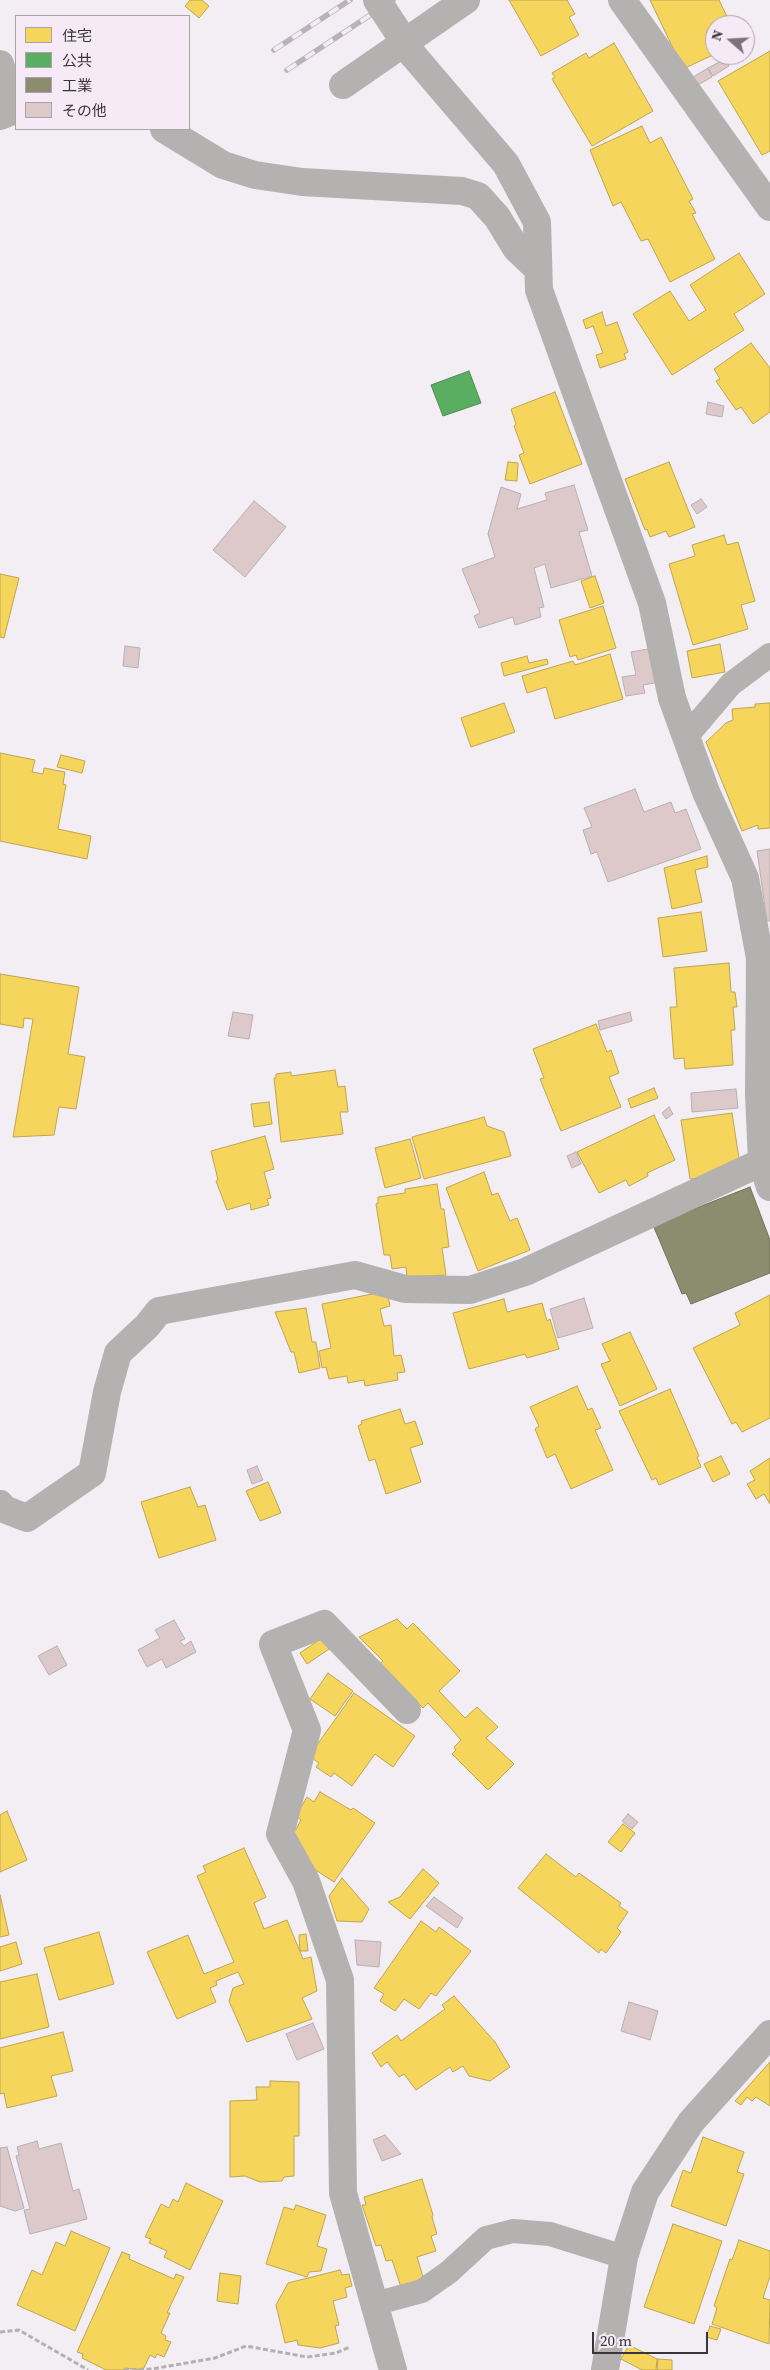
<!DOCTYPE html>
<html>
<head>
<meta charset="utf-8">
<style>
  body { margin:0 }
  #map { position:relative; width:770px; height:2370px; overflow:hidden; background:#f3edf4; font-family:"Source Serif 4","Noto Sans JP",serif }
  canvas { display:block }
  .legend { position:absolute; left:15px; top:15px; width:175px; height:115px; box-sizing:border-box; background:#f6eaf7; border:1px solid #aba2ab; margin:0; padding:6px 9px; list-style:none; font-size:15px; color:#3a353a }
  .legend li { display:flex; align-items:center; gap:10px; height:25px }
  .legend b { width:25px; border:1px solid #aba2ab }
  .north { position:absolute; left:705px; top:15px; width:50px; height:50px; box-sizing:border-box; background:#f6eaf7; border:1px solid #aba2ab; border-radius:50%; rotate:289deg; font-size:14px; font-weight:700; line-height:20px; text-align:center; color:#3a353a }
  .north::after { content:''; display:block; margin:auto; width:18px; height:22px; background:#7b757b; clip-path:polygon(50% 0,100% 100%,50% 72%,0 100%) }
  .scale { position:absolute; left:592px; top:2332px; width:116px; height:22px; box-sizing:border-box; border:2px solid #3a353a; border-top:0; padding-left:6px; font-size:15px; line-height:18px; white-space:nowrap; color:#3a353a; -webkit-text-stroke:4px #f6eaf7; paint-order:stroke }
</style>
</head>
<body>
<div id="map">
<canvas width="770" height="2370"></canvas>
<ul class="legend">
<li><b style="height:14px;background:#f6d55c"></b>住宅</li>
<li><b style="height:14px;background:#5aae61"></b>公共</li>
<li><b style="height:14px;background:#8c8c6e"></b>工業</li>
<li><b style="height:14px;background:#ddc9ca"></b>その他</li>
</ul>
<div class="north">N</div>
<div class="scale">20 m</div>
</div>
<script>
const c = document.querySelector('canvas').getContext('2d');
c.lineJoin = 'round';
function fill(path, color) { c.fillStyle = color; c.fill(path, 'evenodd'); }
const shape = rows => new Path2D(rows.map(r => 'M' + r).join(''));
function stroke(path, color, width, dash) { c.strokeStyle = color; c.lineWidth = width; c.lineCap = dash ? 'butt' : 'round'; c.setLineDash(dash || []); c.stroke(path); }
const homes = shape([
  [190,0,202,0,209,6,199,18,185,6,190,0],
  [509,0,567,0,575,14,569,17,579,35,541,56,509,0],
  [650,0,719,0,731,25,715,25,715,54,683,69,650,0],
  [614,43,653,111,592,146,552,79,555,77,552,73,586,53,589,58,614,43],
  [770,51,770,151,762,155,718,81,770,51],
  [642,126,650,143,661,137,693,199,689,201,696,213,692,214,715,259,670,282,648,239,641,241,621,202,613,206,590,150,642,126],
  [739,253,765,294,734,314,744,330,672,375,633,314,670,291,689,321,706,310,690,285,739,253],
  [602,312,606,326,617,322,628,352,624,354,626,359,600,368,596,355,603,353,593,326,586,329,583,320,602,312],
  [751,343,770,368,770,412,753,424,741,407,736,410,716,381,720,379,714,369,751,343],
  [555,392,582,464,530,484,519,455,524,453,514,426,516,424,511,409,555,392],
  [508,462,518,463,517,481,505,480,508,462],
  [669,462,695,527,669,537,666,531,650,537,647,529,645,530,625,479,669,462],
  [724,535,727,545,738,542,755,601,741,605,748,629,693,645,669,564,695,556,692,545,724,535],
  [0,574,19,578,4,638,0,637,0,574],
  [595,576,604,603,590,608,581,581,595,576],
  [603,606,616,648,578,660,576,655,570,657,559,620,603,606],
  [720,644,725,672,692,678,687,651,720,644],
  [610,654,623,699,555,719,546,687,527,693,522,676,573,661,575,665,610,654],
  [527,656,529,663,547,659,548,664,504,676,501,663,527,656],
  [504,703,515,732,471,747,461,718,504,703],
  [770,703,770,828,758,829,758,825,742,831,706,742,726,723,733,720,732,709,755,707,755,704,770,703],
  [0,753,35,760,32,772,43,774,44,768,65,772,63,784,66,785,58,829,91,836,87,859,0,841,0,753],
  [61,755,85,761,82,773,57,767,61,755],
  [707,856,708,867,695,870,702,902,672,909,664,868,707,856],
  [701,912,707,951,663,957,658,918,701,912],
  [729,963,731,992,735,992,737,1007,733,1007,735,1030,731,1030,733,1065,685,1069,684,1058,674,1059,670,1007,677,1007,674,968,729,963],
  [0,974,79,987,68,1054,85,1057,76,1109,59,1107,54,1135,13,1137,33,1019,24,1018,23,1028,0,1024,0,974],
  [596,1024,607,1052,611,1050,619,1073,609,1077,621,1107,561,1131,540,1079,544,1078,533,1049,596,1024],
  [335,1070,338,1087,345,1086,348,1112,340,1112,343,1134,281,1142,274,1078,276,1078,276,1074,291,1072,291,1076,335,1070],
  [654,1088,658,1098,631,1108,628,1099,654,1088],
  [269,1102,272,1124,254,1127,251,1104,269,1102],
  [732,1113,740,1165,723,1175,690,1179,681,1120,732,1113],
  [654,1115,675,1160,647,1173,648,1176,629,1186,626,1180,599,1193,577,1152,654,1115],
  [484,1117,487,1126,504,1132,511,1156,424,1179,412,1137,484,1117],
  [265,1136,274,1169,264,1172,271,1198,267,1199,269,1205,251,1210,250,1203,227,1210,216,1181,218,1180,211,1151,265,1136],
  [410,1139,421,1178,385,1188,375,1148,410,1139],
  [484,1172,492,1195,498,1193,510,1221,517,1218,530,1250,478,1271,446,1188,484,1172],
  [437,1184,441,1209,444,1209,449,1247,442,1248,446,1275,407,1277,406,1267,392,1269,390,1255,384,1255,376,1204,378,1203,378,1197,405,1193,405,1189,437,1184],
  [387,1291,390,1306,380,1309,384,1326,391,1325,394,1356,401,1355,405,1372,397,1373,398,1380,365,1386,364,1380,348,1383,347,1376,329,1379,326,1367,322,1368,319,1351,331,1348,322,1304,387,1291],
  [770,1295,770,1418,742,1432,736,1422,732,1424,693,1348,740,1325,735,1313,770,1295],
  [504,1299,507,1312,542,1303,547,1321,550,1319,559,1349,527,1358,525,1354,469,1369,453,1313,504,1299],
  [306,1308,312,1342,316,1342,320,1368,299,1373,294,1352,291,1352,275,1312,306,1308],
  [630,1332,657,1389,620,1406,601,1364,610,1361,602,1344,630,1332],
  [577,1386,588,1410,592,1408,601,1428,595,1430,613,1470,571,1489,555,1454,547,1458,535,1429,539,1426,530,1407,577,1386],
  [670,1389,699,1456,697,1457,701,1467,659,1485,656,1478,652,1480,619,1411,670,1389],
  [400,1409,405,1424,415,1421,423,1444,410,1448,421,1482,386,1494,375,1459,369,1461,358,1426,362,1424,361,1421,400,1409],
  [721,1456,730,1474,713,1482,704,1464,721,1456],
  [770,1458,770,1504,764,1494,756,1499,747,1484,755,1480,750,1471,770,1458],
  [268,1482,281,1513,260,1521,246,1491,268,1482],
  [190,1487,198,1507,205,1505,216,1540,159,1558,141,1502,190,1487],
  [397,1619,407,1629,413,1623,460,1671,439,1691,465,1718,477,1707,498,1727,486,1738,514,1764,488,1790,452,1754,456,1750,454,1747,461,1740,448,1725,428,1703,423,1708,379,1664,383,1661,359,1637,397,1619],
  [322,1638,329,1649,307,1664,300,1653,322,1638],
  [328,1673,353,1691,335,1716,310,1699,328,1673],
  [354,1693,415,1736,393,1767,375,1754,352,1786,334,1773,331,1777,316,1767,319,1763,309,1756,354,1693],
  [320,1792,351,1810,353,1808,375,1823,334,1882,311,1867,291,1838,301,1820,296,1816,307,1797,314,1802,320,1792],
  [7,1811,27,1860,0,1872,0,1815,7,1811],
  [623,1824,635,1833,621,1852,608,1842,623,1824],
  [244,1848,266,1897,254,1903,264,1929,287,1920,303,1959,311,1957,317,1991,302,1998,312,2019,247,2042,229,2001,233,1988,244,1984,238,1972,216,1981,217,1985,210,1988,216,2002,177,2019,147,1952,188,1935,204,1974,234,1962,197,1876,206,1872,203,1866,244,1848],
  [546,1854,576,1877,579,1873,621,1903,619,1906,628,1912,617,1928,621,1932,606,1953,601,1949,599,1953,518,1888,546,1854],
  [423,1869,439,1883,410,1919,388,1902,400,1897,423,1869],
  [342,1878,369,1909,362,1922,337,1921,329,1896,342,1878],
  [0,1895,9,1935,0,1937,0,1895],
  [421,1921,436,1932,439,1927,471,1951,436,1996,431,1993,419,2009,404,1999,395,2011,380,2001,384,1994,374,1988,421,1921],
  [99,1932,114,1984,59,2000,44,1948,99,1932],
  [306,1934,308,1951,300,1951,299,1935,306,1934],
  [16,1942,22,1964,0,1971,0,1947,16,1942],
  [37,1974,49,2027,0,2039,0,1982,37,1974],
  [454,1996,495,2042,510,2067,490,2081,469,2076,463,2066,453,2072,450,2067,416,2090,404,2074,399,2077,387,2062,381,2067,372,2053,397,2035,401,2041,445,2009,442,2005,454,1996],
  [63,2032,73,2071,51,2076,57,2096,7,2108,4,2093,0,2094,0,2048,63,2032],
  [770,2062,770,2106,756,2097,752,2101,747,2097,741,2105,735,2101,770,2062],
  [270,2081,299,2082,299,2136,294,2136,294,2176,284,2177,282,2181,260,2182,245,2176,230,2177,230,2101,257,2100,256,2087,270,2087,270,2081],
  [703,2137,744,2152,737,2172,744,2174,726,2226,671,2206,683,2170,691,2173,703,2137],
  [422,2179,433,2215,432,2217,437,2234,431,2236,436,2251,417,2257,424,2280,402,2290,392,2260,386,2261,381,2245,376,2246,362,2205,366,2205,364,2197,422,2179],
  [186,2183,223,2201,190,2270,164,2257,167,2251,149,2243,151,2239,145,2237,161,2204,169,2208,173,2199,178,2202,186,2183],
  [296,2205,326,2215,317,2246,327,2249,321,2271,309,2272,307,2277,266,2264,284,2207,294,2210,296,2205],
  [673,2224,722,2241,694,2324,644,2307,673,2224],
  [71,2231,110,2248,75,2331,17,2305,32,2270,42,2275,56,2242,65,2246,71,2231],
  [739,2240,770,2251,770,2276,763,2298,770,2300,769,2344,712,2324,717,2308,714,2306,730,2259,732,2260,739,2240],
  [122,2252,130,2255,129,2259,174,2279,176,2274,184,2277,167,2313,170,2313,161,2333,166,2336,165,2340,171,2342,164,2357,157,2354,155,2358,150,2355,143,2370,125,2368,124,2370,106,2370,82,2358,83,2354,77,2352,122,2252],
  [340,2270,342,2275,349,2274,352,2286,345,2288,347,2297,333,2301,339,2325,335,2326,339,2343,320,2348,298,2345,297,2340,285,2343,276,2305,288,2283,340,2270],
  [220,2273,241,2276,238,2304,217,2301,220,2273],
  [710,2326,721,2329,717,2340,706,2337,710,2326],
  [629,2345,657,2359,656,2370,642,2370,621,2359,629,2345],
  [658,2359,672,2360,672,2370,657,2370,658,2359]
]);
fill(homes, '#f6d55c');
stroke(homes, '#bea552', 1);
const public = shape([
  [469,371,481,403,443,416,431,385,469,371]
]);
fill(public, '#5aae61');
stroke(public, '#508a55', 1);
const industry = shape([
  [750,1187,770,1240,770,1273,691,1304,686,1293,682,1294,653,1225,750,1187]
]);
fill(industry, '#8c8c6e');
stroke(industry, '#73725e', 1);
const building = shape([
  [725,59,729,66,713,76,708,68,725,59],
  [708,68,712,77,698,85,693,77,708,68],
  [708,402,724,406,722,417,706,414,708,402],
  [574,485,588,530,579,532,592,576,551,588,545,564,534,568,544,607,539,608,541,617,515,625,513,617,479,628,474,616,480,613,462,569,495,557,488,534,501,487,521,494,517,509,547,500,545,493,574,485],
  [701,499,707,507,697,514,691,505,701,499],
  [254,501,286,527,245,577,213,550,254,501],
  [125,646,140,648,138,668,123,666,125,646],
  [654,648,660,682,643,685,645,693,626,696,622,677,636,675,631,652,654,648],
  [635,789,644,812,671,802,675,813,686,809,701,849,608,882,597,852,591,854,583,830,592,827,584,808,635,789],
  [770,849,770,921,767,921,757,851,770,849],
  [233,1012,253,1015,249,1039,228,1036,233,1012],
  [630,1012,632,1021,600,1030,598,1021,630,1012],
  [736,1089,738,1108,692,1112,691,1093,736,1089],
  [669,1107,673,1114,666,1119,662,1113,669,1107],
  [576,1152,581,1164,572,1168,567,1156,576,1152],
  [584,1298,593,1328,558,1338,550,1309,584,1298],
  [257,1466,263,1480,252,1484,247,1470,257,1466],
  [174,1620,185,1639,180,1641,184,1646,191,1641,196,1652,166,1668,162,1659,147,1667,138,1650,160,1638,155,1630,174,1620],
  [57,1646,67,1665,49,1675,38,1656,57,1646],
  [628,1814,638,1822,632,1829,622,1821,628,1814],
  [434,1897,463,1918,457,1928,426,1906,434,1897],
  [355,1940,381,1942,379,1967,357,1965,355,1940],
  [629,2002,658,2011,650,2040,621,2031,629,2002],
  [313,2023,324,2049,297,2060,286,2034,313,2023],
  [385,2135,401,2154,382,2161,373,2140,385,2135],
  [37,2141,39,2149,61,2143,73,2191,79,2189,87,2219,30,2234,24,2210,30,2209,16,2156,19,2155,17,2147,37,2141],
  [7,2147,24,2208,15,2211,0,2206,0,2148,7,2147]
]);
fill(building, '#ddc9ca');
stroke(building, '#b6b0b3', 1);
stroke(shape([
  [0,2332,19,2330,88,2370],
  [124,2370,152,2369,215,2358,246,2346,307,2357,336,2353,350,2347]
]), '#b2b0b1', 3, [5, 2.5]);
stroke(shape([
  [686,737,731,684,770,655],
  [374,2304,422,2291,449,2272,486,2238,513,2231,550,2234,624,2257]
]), '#b4b1b1', 24);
stroke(shape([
  [622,0,770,207],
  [413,55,506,164,537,222,539,290,652,603,672,698,706,792,745,878,760,958,759,1094,762,1162,770,1187],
  [0,64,15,110,0,116],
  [343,85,466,0],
  [164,129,223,165,255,175,302,182,462,191,478,196,497,217,516,248,538,269],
  [0,1504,4,1509,27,1518,92,1473,107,1392,118,1353,147,1326,159,1311,355,1275,405,1289,470,1290,525,1272,762,1162],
  [393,2370,343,2193,340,1980,306,1881,280,1834,307,1730,273,1644,324,1624,407,1710],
  [605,2370,624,2257,645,2192,691,2122,770,2034]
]), '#b4b1b1', 28);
const rail = shape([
  [274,50,350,0],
  [287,70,393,0]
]);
stroke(rail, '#b7b3b6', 5.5);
stroke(rail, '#f6eaf7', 4, [11]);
stroke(shape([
  [377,0,413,55]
]), '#b4b1b1', 28);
</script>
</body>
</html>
